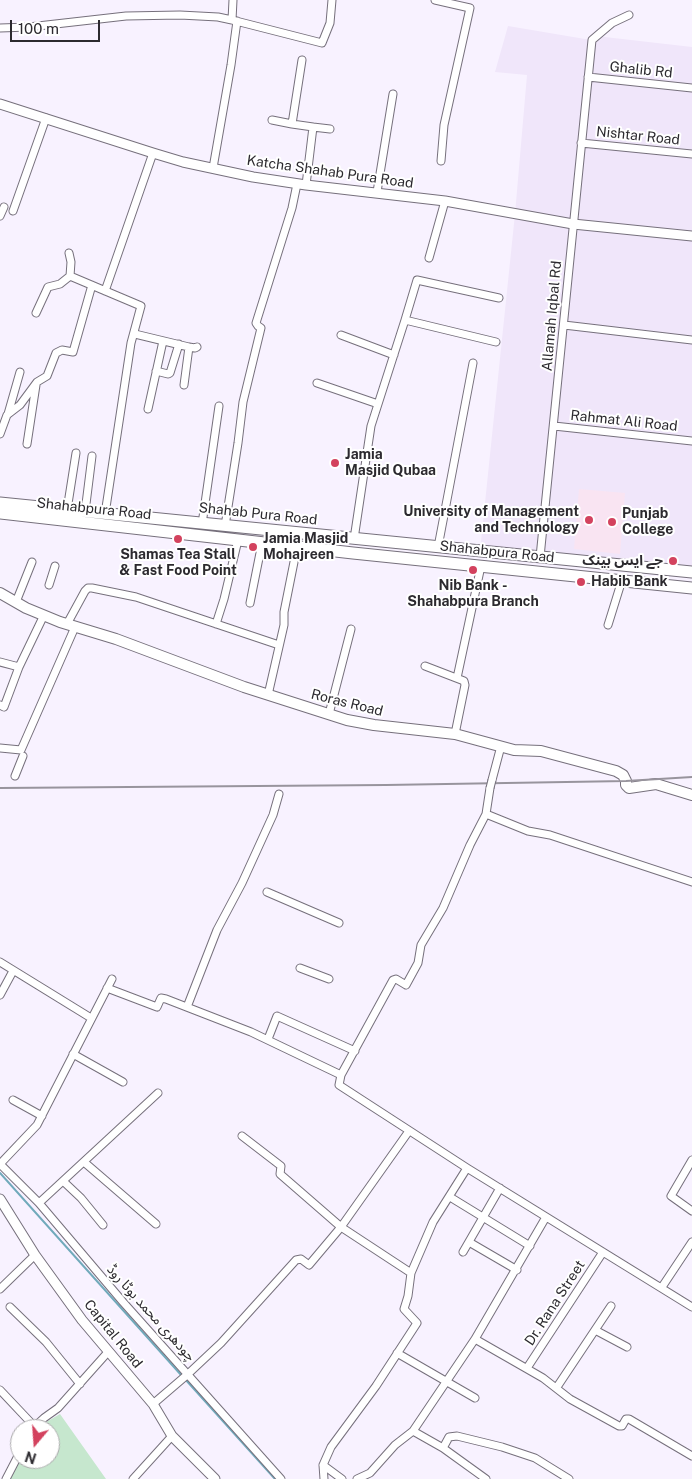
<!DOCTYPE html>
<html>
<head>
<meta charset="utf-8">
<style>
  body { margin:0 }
  #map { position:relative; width:692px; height:1479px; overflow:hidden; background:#f8f2ff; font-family:"Public Sans",sans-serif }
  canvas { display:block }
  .north { position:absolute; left:10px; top:1419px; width:50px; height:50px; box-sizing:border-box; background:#fff; border:1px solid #abaaac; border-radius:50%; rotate:198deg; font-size:14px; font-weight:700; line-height:20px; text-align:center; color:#2c2a2f }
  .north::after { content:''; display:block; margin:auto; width:18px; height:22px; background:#d3425e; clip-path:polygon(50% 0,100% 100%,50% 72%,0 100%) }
  .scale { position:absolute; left:10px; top:20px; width:90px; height:22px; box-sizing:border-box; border:2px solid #2c2a2f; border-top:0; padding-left:6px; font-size:15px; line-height:18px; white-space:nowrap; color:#2c2a2f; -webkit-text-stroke:4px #fff; paint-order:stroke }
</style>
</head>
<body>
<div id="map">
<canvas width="692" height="1479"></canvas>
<div class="north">N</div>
<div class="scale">100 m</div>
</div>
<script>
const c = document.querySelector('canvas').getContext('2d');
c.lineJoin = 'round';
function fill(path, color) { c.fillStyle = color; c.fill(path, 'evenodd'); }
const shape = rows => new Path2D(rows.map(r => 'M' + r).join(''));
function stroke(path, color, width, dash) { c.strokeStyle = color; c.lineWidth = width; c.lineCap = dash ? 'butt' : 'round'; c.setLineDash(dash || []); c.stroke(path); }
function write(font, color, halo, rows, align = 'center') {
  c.font = font + ' "Public Sans","Noto Sans Arabic",sans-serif'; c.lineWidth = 4; c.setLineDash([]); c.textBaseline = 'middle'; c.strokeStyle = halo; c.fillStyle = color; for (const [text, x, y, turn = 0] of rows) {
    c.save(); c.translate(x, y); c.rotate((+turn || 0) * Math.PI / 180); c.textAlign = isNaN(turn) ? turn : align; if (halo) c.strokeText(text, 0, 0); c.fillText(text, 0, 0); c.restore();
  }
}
fill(shape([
  [508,26,591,40,596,36,692,47,692,572,480,551,515,214,527,75,495,72]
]), '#f0e6fa');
fill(shape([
  [579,489,625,493,620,554,574,549]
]), '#f9e4f2');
fill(shape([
  [60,1414,106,1479,7,1479,20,1459,50,1459,50,1429,34,1429]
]), '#c6e7ce');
stroke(shape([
  [0,1173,182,1376],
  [185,1379,275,1479]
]), '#71aabb', 2);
const minor = shape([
  [435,0,470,8,444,125,441,161],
  [232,20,233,0],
  [0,28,29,27,126,16,180,15,218,17,232,20,322,43,330,23,332,0],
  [302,60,292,124,313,127,306,185],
  [588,77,692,88],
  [272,120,292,124],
  [313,127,330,129],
  [581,143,692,154],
  [213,168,231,65,237,21],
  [377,192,393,94],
  [13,211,46,118],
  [0,216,4,207],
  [429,258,445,201],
  [70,276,141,306,131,343,105,514],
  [105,291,153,153],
  [36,313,48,287,60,284,70,276,71,262,69,253],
  [405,320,417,280,499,298],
  [564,325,692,340],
  [135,334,189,347,195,348,197,347],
  [341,335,394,355],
  [156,371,168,374,170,373,179,344],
  [317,383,378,404],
  [184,385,189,347],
  [148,409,163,341],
  [8,414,20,372],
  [554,426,692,441],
  [0,434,7,415,20,405,37,382,47,376,56,353,62,350,73,352,92,285],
  [27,444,36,385],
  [67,510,76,453],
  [85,512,92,456],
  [202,524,219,406],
  [225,526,238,443,243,402,261,328,258,326,256,323,292,208,297,184],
  [354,539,371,426,405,320,496,342],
  [438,547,473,363],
  [540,557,592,40,612,23,629,15],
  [49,585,55,566],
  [16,602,32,562],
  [250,603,262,543],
  [67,624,85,591,88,588,92,588,136,597,279,645],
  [216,624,224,599,238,540],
  [608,625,622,580],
  [0,662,19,667],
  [425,666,464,681,465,685,455,734],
  [457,678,481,566],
  [268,695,284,625,284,612,297,547],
  [0,705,4,707,19,667,44,615],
  [329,714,351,629],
  [0,748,21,750,75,627],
  [15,776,23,756],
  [492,780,501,746],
  [490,788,486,814,470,845,443,908,421,945,418,963,406,985,396,979,393,980,341,1075,339,1085,467,1168,692,1307],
  [486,814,528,831,550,835,692,882],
  [267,892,339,923],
  [0,962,91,1018],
  [300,968,329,979],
  [107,988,157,1007,161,998,166,999,251,1032,341,1075],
  [0,995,13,971],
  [187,1007,217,930,242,883,273,815,279,794],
  [268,1039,277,1016,355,1051],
  [73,1054,123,1082],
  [13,1100,42,1116],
  [242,1136,281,1166,280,1174,341,1227,411,1273],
  [692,1160,671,1196,692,1211],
  [84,1162,156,1224],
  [0,1164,39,1203,123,1302,281,1479],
  [0,1164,37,1125,112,979],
  [63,1181,81,1198,103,1225],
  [450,1197,530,1246],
  [39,1203,158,1093],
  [469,1242,517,1270],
  [463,1252,500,1188],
  [662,1287,692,1242],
  [0,1289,35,1255],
  [10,1307,46,1342,80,1384],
  [595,1330,627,1347],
  [475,1339,543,1378,570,1399,619,1426,622,1426,626,1419,629,1419,692,1456],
  [397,1353,475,1398],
  [527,1368,603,1252],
  [557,1387,611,1306],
  [0,1390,34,1426],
  [153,1404,188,1374,221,1343,296,1260,301,1259,309,1265,341,1227,409,1131],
  [32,1429,44,1418,58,1408,108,1352],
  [413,1431,443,1448,486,1479],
  [443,1448,449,1437,457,1436,502,1447,535,1458,569,1479],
  [323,1465,342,1479],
  [6,1479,20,1452],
  [133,1479,172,1436],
  [324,1479,323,1465,331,1447,376,1386,417,1323,404,1309,408,1296,411,1273,433,1222,467,1168],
  [357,1479,370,1473,395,1445,413,1431,475,1339,546,1217]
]);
const tertiary = shape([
  [0,104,153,153,183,162,253,177,306,185,445,201,573,224,692,236],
  [0,1199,35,1255,82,1320,153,1404,172,1436,215,1479]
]);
const secondary = shape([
  [0,593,26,608,60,622,116,639,244,687,347,720,374,725,455,734,514,750,541,751,616,771,623,775,626,781,626,785,629,788,656,784,692,795]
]);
const primary = shape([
  [0,503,692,572],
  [0,513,353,553,692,588]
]);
stroke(minor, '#76707c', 9);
stroke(tertiary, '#76707c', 11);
stroke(secondary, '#76707c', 12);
stroke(primary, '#76707c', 13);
stroke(minor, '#fff', 7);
stroke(tertiary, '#fff', 9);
stroke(secondary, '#fff', 10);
stroke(primary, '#fff', 11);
stroke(shape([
  [0,788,386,785,626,781,692,777]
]), '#98949d', 2);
const minorBridge = shape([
  [490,788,492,780]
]);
stroke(minorBridge, '#76707c', 9, []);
stroke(minorBridge, '#fff', 7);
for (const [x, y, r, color] of [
  [335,463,5,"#d3425e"],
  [589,520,5,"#d3425e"],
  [612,522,5,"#d3425e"],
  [178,539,5,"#d3425e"],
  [253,547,5,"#d3425e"],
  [673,561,5,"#d3425e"],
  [473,570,5,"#d3425e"],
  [581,582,5,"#d3425e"]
]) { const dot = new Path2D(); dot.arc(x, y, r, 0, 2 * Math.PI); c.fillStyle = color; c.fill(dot); stroke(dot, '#fff', 2); }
write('14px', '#2c2a2f', '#fff', [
  ["Ghalib Rd",641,70,6],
  ["Nishtar Road",638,136,6],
  ["Katcha Shahab Pura Road",330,172,8],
  ["Allamah Iqbal Rd",552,316,-85],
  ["Rahmat Ali Road",624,421,6],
  ["Shahabpura Road",94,509,6],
  ["Shahab Pura Road",258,514,6],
  ["Shahabpura Road",497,552,6],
  ["Roras Road",347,703,14],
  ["Dr. Rana Street",555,1303,-57],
  ["چودھری محمد بوٹا روڈ",151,1313,48],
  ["Capital Road",113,1334,51]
]);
write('bold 14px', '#2c2a2f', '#fff', [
  ["Jamia",345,455],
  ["Masjid Qubaa",345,471],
  ["University of Management",579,512,"right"],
  ["and Technology",579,528,"right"],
  ["Punjab",622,514],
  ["College",622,530],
  ["Jamia Masjid",263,539],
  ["Mohajreen",263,555],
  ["Shamas Tea Stall",178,555,"center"],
  ["& Fast Food Point",178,571,"center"],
  ["جے ایس بینک",663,561,"right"],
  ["Habib Bank",591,582],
  ["Nib Bank -",473,586,"center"],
  ["Shahabpura Branch",473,602,"center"]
], 'left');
</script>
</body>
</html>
